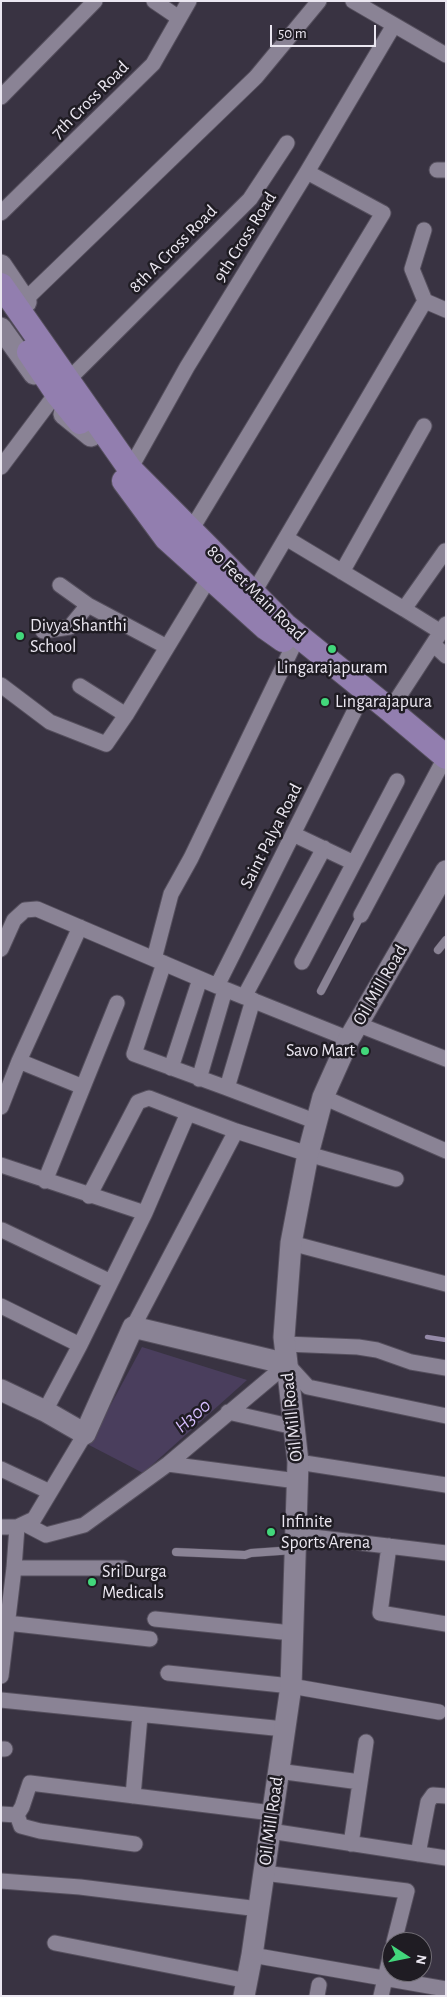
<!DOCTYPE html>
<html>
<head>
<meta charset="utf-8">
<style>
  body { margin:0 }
  #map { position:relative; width:447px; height:1997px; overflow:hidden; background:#393342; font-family:"Alegreya Sans",sans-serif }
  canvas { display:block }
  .frame { position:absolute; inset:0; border:2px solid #ebe7f1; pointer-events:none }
  .north { position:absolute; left:382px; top:1932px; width:50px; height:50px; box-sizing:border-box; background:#1f1c23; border:1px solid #716d75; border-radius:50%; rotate:101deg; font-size:14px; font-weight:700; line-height:20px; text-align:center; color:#ebe7f1 }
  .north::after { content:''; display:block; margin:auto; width:18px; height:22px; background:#42d77b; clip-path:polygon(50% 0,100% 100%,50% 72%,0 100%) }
  .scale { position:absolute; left:270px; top:25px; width:106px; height:22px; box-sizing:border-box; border:2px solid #ebe7f1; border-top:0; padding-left:6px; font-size:15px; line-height:18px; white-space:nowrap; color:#ebe7f1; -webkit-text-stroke:4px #1f1c23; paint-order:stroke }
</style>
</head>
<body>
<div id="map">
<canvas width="447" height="1997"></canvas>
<div class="frame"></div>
<div class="north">N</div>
<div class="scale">50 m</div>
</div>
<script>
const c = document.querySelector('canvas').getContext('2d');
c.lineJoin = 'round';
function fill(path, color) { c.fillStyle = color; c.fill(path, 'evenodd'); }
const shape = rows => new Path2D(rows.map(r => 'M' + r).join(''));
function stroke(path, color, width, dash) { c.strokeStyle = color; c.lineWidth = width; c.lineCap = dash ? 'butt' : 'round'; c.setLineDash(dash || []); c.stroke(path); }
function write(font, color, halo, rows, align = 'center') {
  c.font = font + ' "Alegreya Sans",sans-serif'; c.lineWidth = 5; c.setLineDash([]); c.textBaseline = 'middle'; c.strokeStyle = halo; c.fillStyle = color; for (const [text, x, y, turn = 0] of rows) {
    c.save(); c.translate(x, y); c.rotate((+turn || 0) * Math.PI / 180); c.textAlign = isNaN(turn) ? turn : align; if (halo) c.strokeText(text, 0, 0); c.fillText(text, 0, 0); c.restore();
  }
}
fill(shape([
  [142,1347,247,1380,143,1473,89,1445]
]), '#4a3e5d');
stroke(shape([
  [427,1337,446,1340]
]), '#958aa8', 4.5);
const lane = shape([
  [438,950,446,940],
  [321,991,361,915],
  [176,1552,245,1555,251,1553,294,1550]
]);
const street = shape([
  [154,1,179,18],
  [353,1,446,55],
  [1,97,95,1],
  [437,170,446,170],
  [1,213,153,64,189,1],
  [424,230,412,269,425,301],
  [25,300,256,77,319,1],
  [74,374,250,199,287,143],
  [1,467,52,399],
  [130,469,187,367,307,172,394,25],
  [191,530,383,213,307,172],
  [286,538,404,609],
  [342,572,424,426],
  [60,585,88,605,167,647],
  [254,592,425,301,446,310],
  [43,631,70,627,88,605],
  [441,632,404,609,445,551],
  [433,644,446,656],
  [1,685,50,722,106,744,126,715,209,578],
  [80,686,126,715],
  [390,710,446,624],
  [293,834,354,863],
  [361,915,440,767],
  [1,949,14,920,25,910,37,909,217,986,359,702],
  [154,959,171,894,191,858,298,636],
  [302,962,397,781],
  [164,963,134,1054,227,1088,253,1000],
  [217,986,349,1039],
  [244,997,324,848],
  [357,1024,446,1059],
  [19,1061,83,1087],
  [171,1068,200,979],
  [199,1079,225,990],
  [227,1088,317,1122],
  [323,1097,446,1151],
  [1,1107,19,1061,80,927],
  [1,1165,145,1213,188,1113,236,1131],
  [45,1181,117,1003],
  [89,1196,138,1102,149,1098,188,1113],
  [2,1230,111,1282],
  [291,1243,446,1284],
  [1,1306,80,1345,45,1411],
  [133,1327,236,1131,308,1154,396,1179],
  [285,1344,358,1347,377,1350,411,1362,446,1368],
  [80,1345,145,1213],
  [228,1412,294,1427],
  [298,1462,446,1485],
  [168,1464,297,1481],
  [1,1469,50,1492],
  [25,1524,46,1535,84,1525,168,1464,287,1364,308,1387,446,1416],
  [1,1527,17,1527,34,1519,85,1434],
  [296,1535,446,1553],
  [389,1546,380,1613,446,1624],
  [14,1568,123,1568],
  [155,1619,292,1633],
  [7,1623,150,1639],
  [168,1673,291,1686,439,1712],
  [1,1676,14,1568,17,1527],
  [1,1700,284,1729],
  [1,1749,5,1749],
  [278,1771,360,1782],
  [133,1796,140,1716],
  [1,1814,17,1815,22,1807,30,1783,272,1813],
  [17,1815,21,1826,40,1831,135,1844],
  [270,1831,446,1858],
  [351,1844,366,1742],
  [418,1854,428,1802,433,1795,446,1796],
  [264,1873,407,1891,394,1942],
  [1,1881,80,1887,259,1909],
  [55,1943,248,1981],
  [252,1955,446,1989],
  [317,1996,319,1985],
  [381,1996,392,1949]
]);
const secondary = shape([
  [1,265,26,302],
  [1,328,34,374],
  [64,414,91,436],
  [1,1390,45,1411,85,1434,133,1327,287,1364],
  [244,1996,252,1955,291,1686,298,1462,284,1337,291,1243,308,1154,323,1097,349,1039,446,871]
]);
const primary = shape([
  [1,285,130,469,285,625,390,710,446,757],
  [29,352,58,395,80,422],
  [124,481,166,538,266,628,283,640]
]);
stroke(lane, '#554f5d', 9);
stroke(street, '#554f5d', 17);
stroke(secondary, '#554f5d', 23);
stroke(primary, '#554f5d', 26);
stroke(lane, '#8a8395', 8);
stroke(street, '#8a8395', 15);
stroke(secondary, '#8a8395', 21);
stroke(primary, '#927eaf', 24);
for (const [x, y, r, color] of [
  [20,636,5,"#42d77b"],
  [332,649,5,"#42d77b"],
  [325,702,5,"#42d77b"],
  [365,1051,5,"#42d77b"],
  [271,1532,5,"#42d77b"],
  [92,1582,5,"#42d77b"]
]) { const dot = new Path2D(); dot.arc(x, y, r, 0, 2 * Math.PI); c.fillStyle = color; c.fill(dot); stroke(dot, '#1f1c23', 2); }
write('18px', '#ebe7f1', '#1f1c23', [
  ["7th Cross Road",90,100,-45],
  ["9th Cross Road",245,237,-58],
  ["8th A Cross Road",173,249,-45],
  ["80 Feet Main Road",256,593,44],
  ["Saint Palya Road",271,836,-63],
  ["Oil Mill Road",380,985,-60],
  ["Oil Mill Road",292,1417,-96],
  ["Oil Mill Road",271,1821,-82]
]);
write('18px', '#ebe7f1', '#1f1c23', [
  ["Divya Shanthi",30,626],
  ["School",30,647],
  ["Lingarajapuram",332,668,"center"],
  ["Lingarajapura",335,702],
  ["Savo Mart",355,1051,"right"],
  ["Infinite",281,1522],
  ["Sports Arena",281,1543],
  ["Sri Durga",102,1572],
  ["Medicals",102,1593]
], 'left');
write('italic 19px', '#d6befe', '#1f1c23', [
  ["H300",193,1416,-41]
]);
</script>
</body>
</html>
